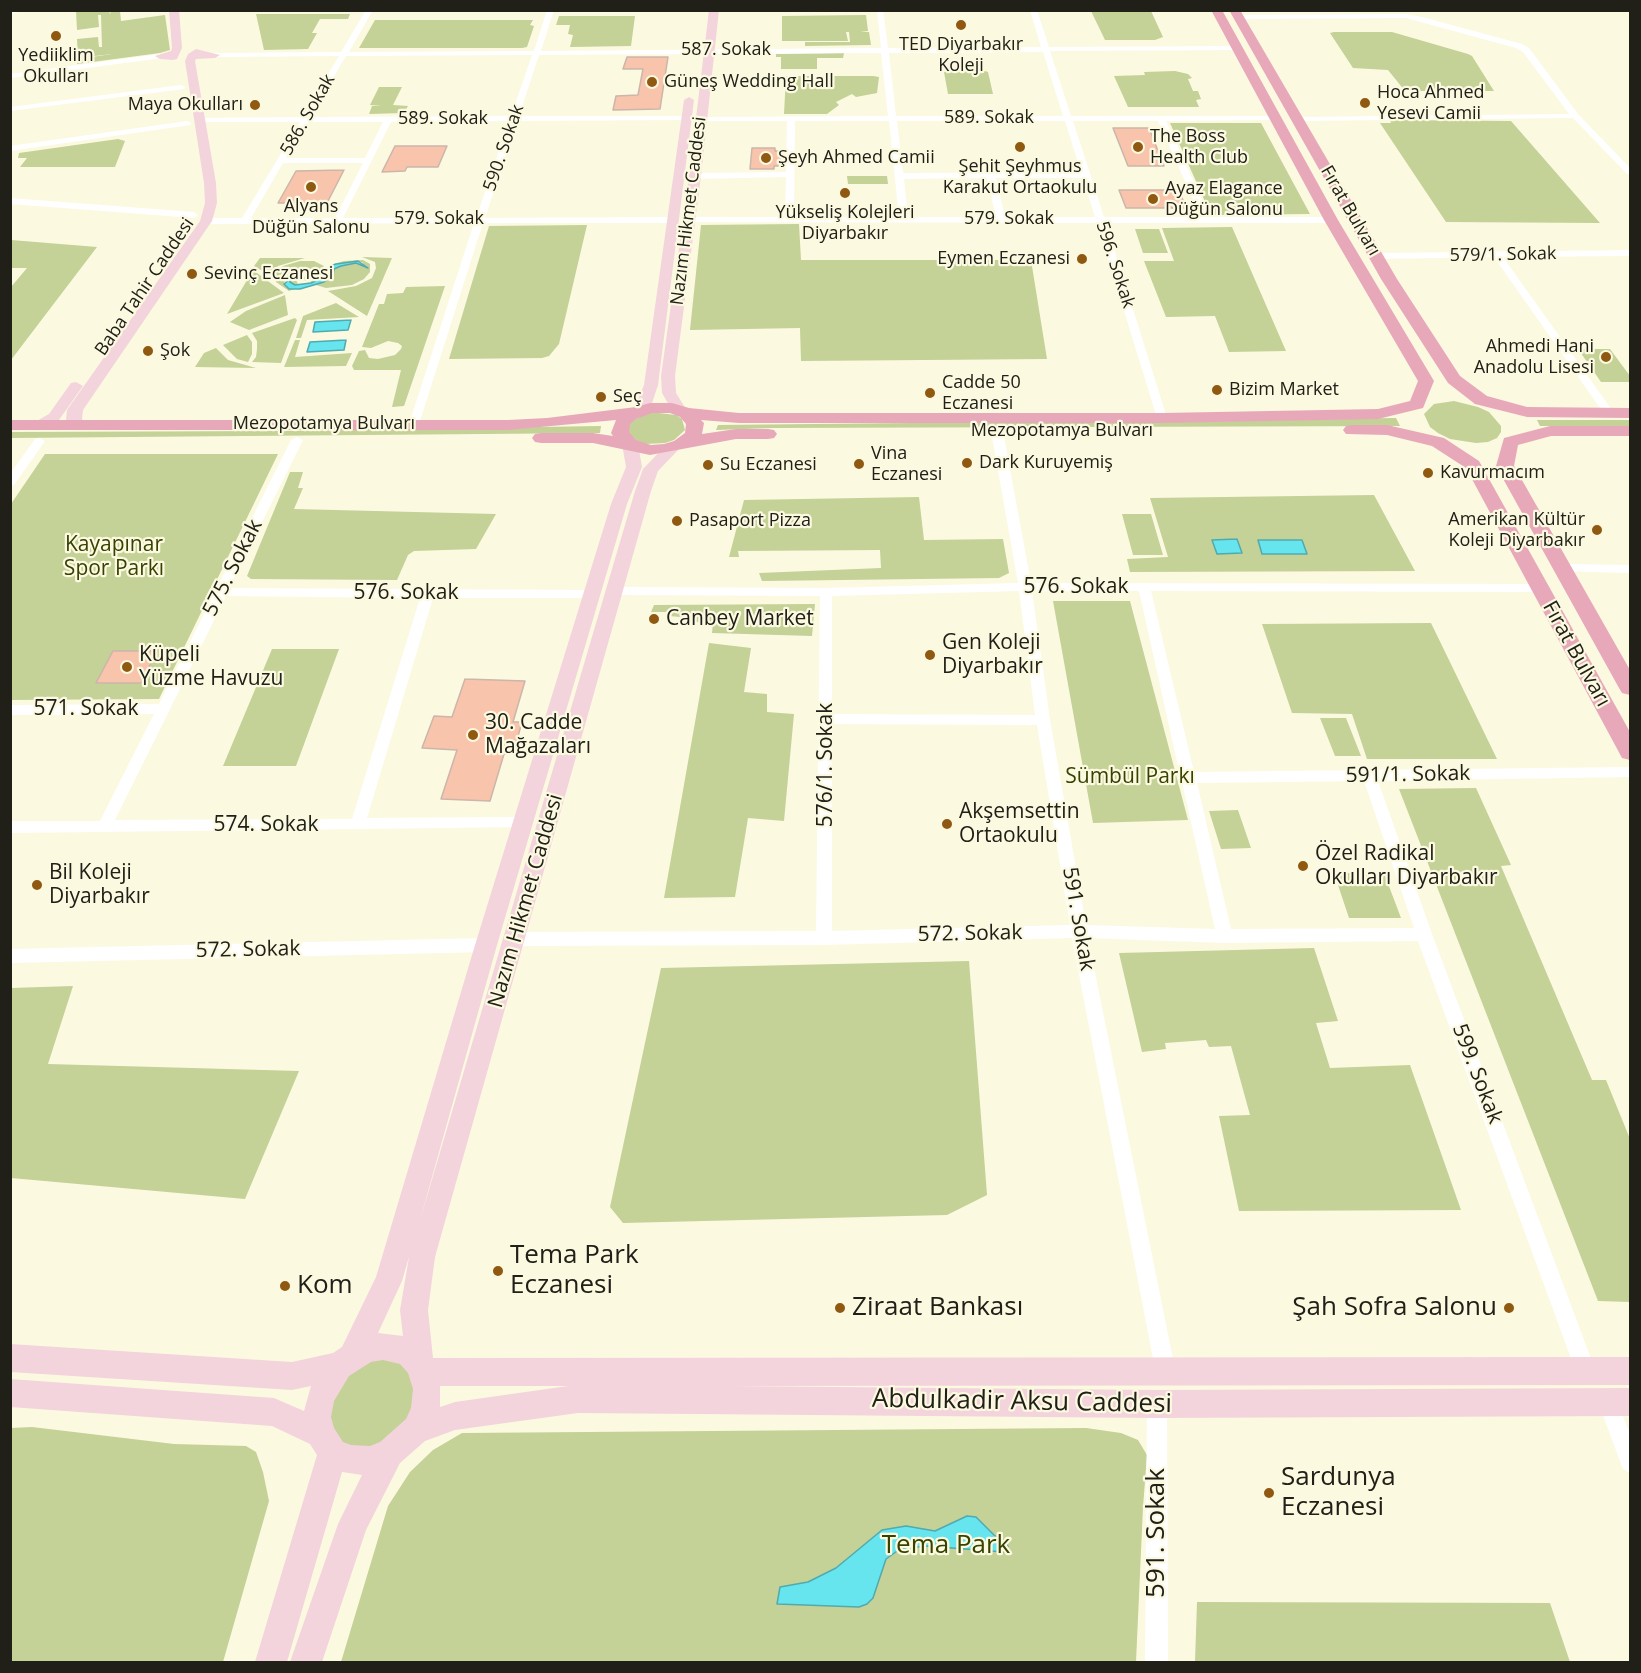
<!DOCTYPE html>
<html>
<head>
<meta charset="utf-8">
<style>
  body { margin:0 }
  #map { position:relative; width:1641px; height:1673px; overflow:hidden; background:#fcf9e1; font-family:"Open Sans",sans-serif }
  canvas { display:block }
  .frame { position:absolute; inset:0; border:12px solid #212018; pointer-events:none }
</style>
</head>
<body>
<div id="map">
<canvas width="1641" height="1673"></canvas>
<div class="frame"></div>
</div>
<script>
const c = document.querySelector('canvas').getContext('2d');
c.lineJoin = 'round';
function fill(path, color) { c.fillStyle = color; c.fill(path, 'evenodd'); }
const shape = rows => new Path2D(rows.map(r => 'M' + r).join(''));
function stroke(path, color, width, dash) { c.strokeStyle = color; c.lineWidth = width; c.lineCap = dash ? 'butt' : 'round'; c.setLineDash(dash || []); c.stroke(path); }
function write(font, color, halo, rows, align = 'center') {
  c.font = font + ' "Open Sans",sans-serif'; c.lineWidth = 4.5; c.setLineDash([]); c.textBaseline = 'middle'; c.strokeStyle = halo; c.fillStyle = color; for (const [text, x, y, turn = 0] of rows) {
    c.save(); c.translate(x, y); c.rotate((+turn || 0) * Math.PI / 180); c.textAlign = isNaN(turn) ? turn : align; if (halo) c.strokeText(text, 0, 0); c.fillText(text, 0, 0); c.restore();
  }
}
fill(shape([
  [76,11,109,11,110,14,111,11,120,11,121,21,165,15,170,50,160,53,77,64,78,59,112,54,78,58,77,39,98,37,99,47,102,47,101,15,98,15,99,27,77,30],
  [1091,11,1151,11,1163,37,1155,40,1105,40],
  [256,14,350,14,348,19,320,19,312,33,317,33,308,49,264,50],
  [866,15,868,31,860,32,869,32,871,45,805,46,805,42,850,42,849,32,846,32,848,41,782,41,782,16],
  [559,16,635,16,631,46,570,47,573,35,568,34,570,25,556,25],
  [375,20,533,20,530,25,534,26,527,47,522,48,359,48],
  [1334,32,1392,32,1468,54,1472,56,1494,91,1405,91,1388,70,1353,68,1330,33],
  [844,53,843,58,817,58,817,69,781,69,781,57,776,57,776,54],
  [985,71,988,72,993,94,948,94,944,72],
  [1175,71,1188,74,1192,78,1188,79,1193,91,1198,91,1201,99,1196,100,1199,107,1128,107,1114,76,1145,75,1144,72],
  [786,76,873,76,879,77,877,93,856,97,852,94,836,102,839,105,827,114,784,114],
  [379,87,402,87,393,105,408,106,404,113,369,114,372,106,382,106,370,105],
  [1390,120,1511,121,1600,223,1446,222,1380,123,1391,123],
  [1170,123,1261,123,1310,214,1211,215],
  [118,139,125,141,115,167,20,167,27,158,18,158,19,153],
  [847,176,887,176,888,184,848,184],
  [799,224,801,260,1031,260,1047,359,801,361,800,328,690,330,701,225],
  [587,225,559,344,549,356,542,358,449,359,489,226],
  [1232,227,1286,351,1229,352,1215,316,1166,317,1144,261,1174,261,1162,228],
  [1135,229,1159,229,1168,253,1143,253],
  [11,240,97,247,11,360,11,287,27,268,11,268],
  [362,257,392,258,367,316,328,291,356,286,372,278,376,268,375,262],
  [260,258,305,258,278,266,271,276,254,266],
  [363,260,370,264,370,272,364,279,352,285,326,288,316,285,328,279,334,269,341,266,356,263,366,268,362,262,336,264,322,278,305,284,316,279,331,265,344,261],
  [300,261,314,261,324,266,314,278,305,281,304,277,311,274,311,269,300,268,291,271,289,275,296,278,298,285,291,284,288,279,284,282,289,289,294,289,289,291,276,282,275,273,283,266],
  [253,270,284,293,227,314],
  [445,286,404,406,392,407,401,370,354,370,352,366,359,351,365,350,369,358,378,359,395,355,401,349,402,346,398,343,388,341,371,348,362,347,379,304,384,304,387,294,403,293,406,287],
  [285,295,288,315,249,330,230,322,246,311],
  [336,303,359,317,307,320,301,338,296,338,303,316],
  [295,318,297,320,281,363,252,362,256,357,257,349,257,341,252,333],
  [247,335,252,342,252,354,248,362,237,359,223,345],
  [295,340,300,340,295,357,352,353,346,366,284,367],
  [216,348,228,360,256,368,195,367,204,353],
  [1578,349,1610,349,1630,376,1630,382,1601,382],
  [1454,401,1478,407,1489,412,1501,426,1501,432,1497,438,1488,442,1476,443,1450,439,1438,433,1430,427,1424,414,1434,404],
  [650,412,676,415,682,419,685,430,674,440,665,443,645,444,637,441,627,432,630,422],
  [1396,418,1400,426,772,428,716,430,718,425],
  [1537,420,1630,420,1630,426,1540,426],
  [601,426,600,433,11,438,10,432,281,431],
  [45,454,278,454,159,699,11,700,11,504],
  [290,472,303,472,298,488,303,488,294,509,496,514,476,549,414,551,408,555,397,580,251,579,247,576],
  [1374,495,1415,571,1130,572,1127,559,1168,557,1150,498],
  [919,497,924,540,1003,539,1009,573,999,578,762,581,759,573,881,568,880,550,738,551,739,557,729,557,744,500],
  [1122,514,1151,514,1163,555,1133,555],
  [1053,601,1130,601,1188,820,1093,823],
  [815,604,812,636,712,633,713,623,681,621,681,617,668,616,666,612,651,612,654,605],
  [1431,623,1497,759,1367,759,1352,714,1292,713,1262,624],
  [709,643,751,648,744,692,767,694,767,712,794,714,784,821,748,818,735,897,664,898],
  [272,649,339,649,296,766,223,766],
  [1320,718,1346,718,1361,756,1335,756],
  [1476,788,1511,865,1501,866,1592,1080,1606,1080,1630,1139,1630,1302,1598,1301,1399,789],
  [1238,810,1251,848,1221,849,1209,811],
  [1334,873,1384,873,1401,918,1349,918],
  [1314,948,1338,1021,1316,1023,1330,1068,1410,1065,1461,1210,1239,1211,1219,1116,1250,1115,1231,1046,1209,1047,1206,1040,1165,1043,1166,1049,1142,1052,1119,953],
  [969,961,987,1195,947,1215,623,1223,610,1207,661,968],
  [73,986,48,1064,299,1071,245,1199,11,1178,11,988],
  [387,1359,400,1363,410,1372,415,1384,413,1413,393,1439,365,1450,340,1442,329,1417,331,1402,346,1375,374,1360],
  [32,1427,174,1444,246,1446,256,1452,263,1472,269,1501,223,1662,11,1662,11,1428],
  [1086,1428,1121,1433,1138,1440,1147,1455,1143,1507,1136,1662,341,1662,388,1506,410,1472,433,1450,462,1433],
  [1197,1602,1550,1603,1570,1662,1195,1662]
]), '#c4d197');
const water = shape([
  [358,261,368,268,356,263,341,266,334,269,333,275,324,282,300,289,289,289,284,284,290,279,290,282,295,285,311,283,322,278,330,266,336,264,358,261],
  [351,320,348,330,313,332,315,322,351,320],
  [346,340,344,350,307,352,310,342,346,340],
  [1237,539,1242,553,1217,554,1212,540,1237,539],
  [1258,540,1302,540,1307,554,1262,554,1258,540],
  [967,1516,976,1517,995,1536,1006,1541,1008,1547,1004,1552,926,1546,900,1549,886,1559,873,1598,867,1604,859,1607,777,1604,780,1587,808,1582,836,1568,882,1530,906,1526,935,1531,967,1516]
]);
fill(water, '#66e5ee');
stroke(water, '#51aaae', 1.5);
const building = shape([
  [627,57,668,57,660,109,613,110,616,96,638,95,643,69,623,69,627,57],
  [1113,128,1149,128,1164,166,1128,166,1113,128],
  [395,146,447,146,438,167,407,167,405,171,382,172,395,146],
  [752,148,775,148,775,151,781,151,779,166,774,166,774,169,750,169,752,148],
  [344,170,327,203,278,203,296,171,344,170],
  [1119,190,1179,190,1186,208,1126,208,1119,190],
  [113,651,157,651,141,683,96,683,113,651],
  [465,679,525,681,513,722,522,722,513,754,504,754,490,801,441,799,457,750,422,748,434,716,452,717,465,679]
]);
fill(building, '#f8c5ac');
stroke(building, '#ccb5aa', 1.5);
fill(shape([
  [10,10,29,10,10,14,10,10],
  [366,10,373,10,349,52,534,51,547,10,554,10,541,51,881,48,877,10,883,10,888,48,1041,47,1030,10,1037,10,1049,47,1236,46,1239,50,1050,51,1071,116,1279,116,1280,118,1276,120,1166,121,1210,217,1331,217,1335,220,1331,223,1106,223,1167,418,1162,421,1157,418,1097,223,685,222,685,218,688,217,785,217,786,177,695,179,691,176,695,173,786,172,787,121,698,121,698,117,888,116,881,53,539,55,519,116,687,116,691,118,687,120,517,121,485,218,673,217,677,220,673,223,483,223,419,424,414,427,409,424,474,223,206,224,202,221,206,218,242,218,300,122,197,122,197,118,302,117,339,56,215,57,212,53,341,52,366,10],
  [1043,52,1063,116,896,116,889,53,1043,52],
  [532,55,511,116,310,117,346,56,532,55],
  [509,121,476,218,343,218,391,122,509,121],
  [795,121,889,121,899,217,794,217,795,121],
  [897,121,1065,121,1081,172,903,173,897,121],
  [1073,121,1158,121,1201,217,1104,217,1073,121],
  [308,122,383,122,365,158,286,158,308,122],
  [283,163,363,163,335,218,251,218,283,163],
  [987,178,996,217,908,217,904,179,987,178],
  [996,178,1083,178,1095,217,1005,217,996,178],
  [1406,14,1422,17,1522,44,1529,48,1578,114,1630,168,1630,174,1627,174,1573,118,1296,121,1292,119,1296,117,1569,114,1523,52,1516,48,1406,18,1238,19,1235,17,1238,15,1406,14],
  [160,54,163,58,10,78,10,74,160,54],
  [181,85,185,87,184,89,10,111,10,107,181,85],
  [187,121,191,123,190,125,10,151,10,146,187,121],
  [10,198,194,212,198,215,194,218,10,204,10,198],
  [1630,250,1630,256,1503,257,1614,413,1609,416,1605,415,1494,257,1376,259,1371,256,1376,253,1630,250],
  [997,428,1003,431,1031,583,1539,584,1545,588,1539,592,1151,591,1194,772,1630,767,1630,777,1378,781,1432,934,1596,1372,1593,1379,1586,1382,1579,1379,1576,1372,1418,941,1225,943,1088,938,1175,1369,1172,1376,1165,1379,1158,1376,1155,1369,1072,938,824,945,515,946,509,944,507,939,509,934,515,932,816,931,820,596,614,595,608,591,614,587,826,588,1018,583,991,431,997,428],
  [1019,591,1035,715,832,714,832,596,1019,591],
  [1032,591,1139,591,1180,775,1179,778,1182,782,1215,929,1086,925,1050,720,1032,591],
  [832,724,1037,725,1070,925,832,931,832,724],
  [1364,781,1414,928,1231,929,1197,783,1364,781],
  [297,437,303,440,229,588,592,590,598,594,592,598,433,598,367,818,522,817,527,819,529,823,527,827,10,833,10,821,100,821,154,714,10,715,10,705,159,704,291,440,297,437],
  [226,596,420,598,352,819,115,820,226,596],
  [39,438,45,441,14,485,10,486,10,474,35,439,39,438],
  [1563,564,1630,565,1630,573,1559,571,1557,568,1563,564],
  [486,938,492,940,494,945,492,950,486,952,10,963,10,949,486,938],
  [1608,1392,1615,1395,1630,1435,1630,1473,1623,1469,1598,1402,1601,1395,1608,1392],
  [1157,1394,1164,1397,1167,1404,1168,1662,1145,1662,1147,1404,1150,1397,1157,1394]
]), '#fff');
fill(shape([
  [169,10,179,10,182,48,177,59,173,60,160,59,155,56,171,51,172,48,169,10],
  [709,10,719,10,701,176,675,376,676,393,686,409,678,414,673,412,662,393,661,376,689,176,709,10],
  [196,49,220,55,215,58,196,59,195,61,216,183,217,203,212,221,83,410,82,419,87,425,84,428,74,428,66,420,67,410,200,221,205,203,204,183,185,61,188,54,196,49],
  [689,97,694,100,658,385,650,409,642,414,634,409,644,385,684,100,689,97],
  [76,382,83,386,59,420,45,428,35,428,32,425,35,422,49,414,71,383,76,382],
  [630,439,638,444,642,467,627,504,497,945,420,1220,635,491,643,469,666,445,672,443,680,448,658,471,651,491,435,1257,428,1310,433,1358,1630,1357,1630,1385,730,1386,1157,1390,1630,1388,1630,1416,1157,1418,578,1413,455,1430,425,1441,400,1463,366,1530,322,1662,290,1662,338,1524,362,1475,342,1472,287,1662,255,1662,317,1455,310,1444,272,1426,10,1407,10,1379,274,1398,304,1411,311,1386,292,1390,10,1372,10,1344,292,1362,333,1353,342,1347,376,1277,475,945,611,504,626,467,622,444,630,439],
  [409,1257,400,1310,403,1336,378,1333,402,1281,409,1257],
  [383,1360,400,1364,408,1373,413,1389,411,1408,406,1419,380,1442,370,1446,351,1445,343,1442,334,1428,331,1417,334,1401,349,1376,371,1362,383,1360],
  [440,1386,568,1386,455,1402,440,1407,440,1386]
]), '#f3d4dc');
fill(shape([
  [1211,10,1222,10,1338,220,1434,381,1423,408,1378,419,1162,423,739,423,701,420,704,423,702,434,736,429,768,429,774,430,777,434,774,438,768,439,736,439,650,455,593,443,541,443,535,442,532,438,535,434,541,433,593,433,613,436,611,433,616,420,508,430,10,430,10,420,508,420,547,418,636,407,650,403,672,403,689,408,739,413,1162,413,1378,409,1410,401,1418,381,1324,220,1211,10],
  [652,413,670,413,680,417,686,424,685,433,674,441,664,444,651,445,636,440,629,432,630,424,636,419,652,413],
  [1229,10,1240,10,1397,279,1460,376,1487,396,1527,407,1630,408,1630,418,1527,417,1475,404,1448,383,1381,279,1229,10],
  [1352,425,1387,425,1444,438,1479,461,1630,732,1630,760,1622,758,1466,468,1432,446,1387,435,1346,434,1343,430,1346,426,1352,425],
  [1550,426,1630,426,1630,436,1551,436,1518,445,1514,466,1630,670,1630,695,1622,693,1619,688,1496,466,1504,438,1550,426]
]), '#e7a9ba');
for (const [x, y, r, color] of [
  [961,25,6,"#905911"],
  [56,36,6,"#905911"],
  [652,82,6,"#905911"],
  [1365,103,6,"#905911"],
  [255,105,6,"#905911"],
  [1020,147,6,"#905911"],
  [1138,147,6,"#905911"],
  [766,158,6,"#905911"],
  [311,187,6,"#905911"],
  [845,193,6,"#905911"],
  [1153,199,6,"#905911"],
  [1082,259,6,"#905911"],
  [192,274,6,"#905911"],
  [148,351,6,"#905911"],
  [1606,357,6,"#905911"],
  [1217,390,6,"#905911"],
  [930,393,6,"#905911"],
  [601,397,6,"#905911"],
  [967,463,6,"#905911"],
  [859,464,6,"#905911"],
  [708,465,6,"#905911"],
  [1428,473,6,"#905911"],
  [677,521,6,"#905911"],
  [1597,530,6,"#905911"],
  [654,619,6,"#905911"],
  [930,655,6,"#905911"],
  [127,667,6,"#905911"],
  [473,735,6,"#905911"],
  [947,824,6,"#905911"],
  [1303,866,6,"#905911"],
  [37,885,6,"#905911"],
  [498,1271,6,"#905911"],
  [285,1286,6,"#905911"],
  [840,1308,6,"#905911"],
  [1509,1308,6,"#905911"],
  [1269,1493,6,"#905911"]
]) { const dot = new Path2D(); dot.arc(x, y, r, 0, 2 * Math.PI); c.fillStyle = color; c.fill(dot); stroke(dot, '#fcf9e1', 2); }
write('18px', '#212018', '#fcf9e1', [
  ["TED Diyarbakır",961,45,"center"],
  ["Koleji",961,66,"center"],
  ["Yediiklim",56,56,"center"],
  ["Okulları",56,77,"center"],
  ["Güneş Wedding Hall",664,82],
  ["Hoca Ahmed",1377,93],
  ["Yesevi Camii",1377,114],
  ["Maya Okulları",243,105,"right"],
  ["The Boss",1150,137],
  ["Health Club",1150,158],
  ["Şeyh Ahmed Camii",778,158],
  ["Şehit Şeyhmus",1020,167,"center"],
  ["Karakut Ortaokulu",1020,188,"center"],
  ["Ayaz Elagance",1165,189],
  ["Düğün Salonu",1165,210],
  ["Alyans",311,207,"center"],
  ["Düğün Salonu",311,228,"center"],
  ["Yükseliş Kolejleri",845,213,"center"],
  ["Diyarbakır",845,234,"center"],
  ["Eymen Eczanesi",1070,259,"right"],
  ["Sevinç Eczanesi",204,274],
  ["Ahmedi Hani",1594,347,"right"],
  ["Anadolu Lisesi",1594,368,"right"],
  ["Şok",160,351],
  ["Cadde 50",942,383],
  ["Eczanesi",942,404],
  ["Bizim Market",1229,390],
  ["Seç",613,397],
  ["Vina",871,454],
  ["Eczanesi",871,475],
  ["Dark Kuruyemiş",979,463],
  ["Su Eczanesi",720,465],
  ["Kavurmacım",1440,473],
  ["Amerikan Kültür",1585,520,"right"],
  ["Koleji Diyarbakır",1585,541,"right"],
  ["Pasaport Pizza",689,521]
], 'left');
write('18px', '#212018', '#fcf9e1', [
  ["587. Sokak",726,50],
  ["586. Sokak",308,115,-60],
  ["589. Sokak",989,118],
  ["589. Sokak",443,119],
  ["590. Sokak",504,148,-71],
  ["Nazım Hikmet Caddesi",689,211,-83],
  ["Fırat Bulvarı",1350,211,60],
  ["579. Sokak",439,219],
  ["579. Sokak",1009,219],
  ["579/1. Sokak",1503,255,-1],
  ["596. Sokak",1115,265,72],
  ["Baba Tahir Caddesi",145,287,-56],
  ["Mezopotamya Bulvarı",324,424],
  ["Mezopotamya Bulvarı",1062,431]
]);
write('21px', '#384200', '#fcf9e1', [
  ["Kayapınar",114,545],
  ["Spor Parkı",114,569],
  ["Sümbül Parkı",1130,777]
]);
write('21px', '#212018', '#fcf9e1', [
  ["575. Sokak",233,568,-63],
  ["576. Sokak",1076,587],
  ["576. Sokak",406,593],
  ["Fırat Bulvarı",1576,654,61],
  ["571. Sokak",86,709],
  ["576/1. Sokak",826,765,-90],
  ["591/1. Sokak",1408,775,-1],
  ["574. Sokak",266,825],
  ["Nazım Hikmet Caddesi",526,901,-74],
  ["591. Sokak",1078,919,80],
  ["572. Sokak",970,934,-1],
  ["572. Sokak",248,950,-1],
  ["599. Sokak",1477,1074,69]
]);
write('21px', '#212018', '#fcf9e1', [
  ["Canbey Market",666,619],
  ["Gen Koleji",942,643],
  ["Diyarbakır",942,667],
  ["Küpeli",139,655],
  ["Yüzme Havuzu",139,679],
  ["30. Cadde",485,723],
  ["Mağazaları",485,747],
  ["Akşemsettin",959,812],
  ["Ortaokulu",959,836],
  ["Özel Radikal",1315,854],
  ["Okulları Diyarbakır",1315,878],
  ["Bil Koleji",49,873],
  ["Diyarbakır",49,897]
], 'left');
write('26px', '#212018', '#fcf9e1', [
  ["Tema Park",510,1256],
  ["Eczanesi",510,1286],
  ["Kom",297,1286],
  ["Ziraat Bankası",852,1308],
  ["Şah Sofra Salonu",1497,1308,"right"],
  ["Sardunya",1281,1478],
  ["Eczanesi",1281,1508]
], 'left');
write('26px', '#212018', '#fcf9e1', [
  ["Abdulkadir Aksu Caddesi",1022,1402,1],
  ["591. Sokak",1157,1533,-90]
]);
write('26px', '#384200', '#fcf9e1', [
  ["Tema Park",946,1546]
]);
</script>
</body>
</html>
